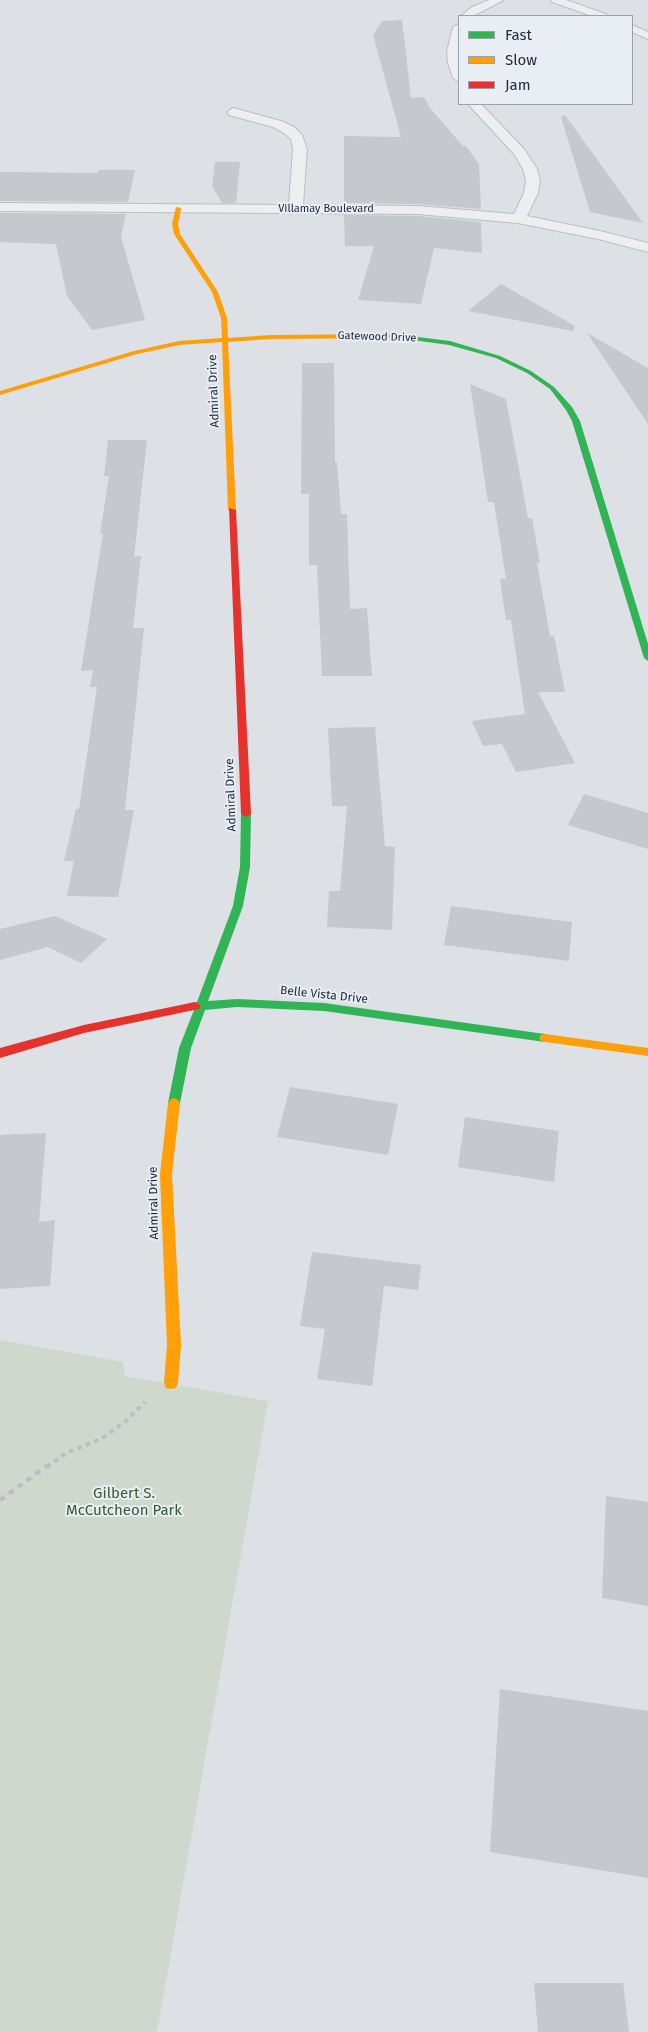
<!DOCTYPE html>
<html>
<head>
<meta charset="utf-8">
<style>
  body { margin:0 }
  #map { position:relative; width:648px; height:2032px; overflow:hidden; background:#dde0e4; font-family:"Fira Sans",sans-serif }
  canvas { display:block }
  .legend { position:absolute; left:458px; top:15px; width:175px; height:90px; box-sizing:border-box; background:#e9eef5; border:1px solid #9aa1ac; margin:0; padding:6px 9px; list-style:none; font-size:15px; color:#232d3e }
  .legend li { display:flex; align-items:center; gap:10px; height:25px }
  .legend b { width:25px; border:1px solid #9aa1ac }
</style>
</head>
<body>
<div id="map">
<canvas width="648" height="2032"></canvas>
<ul class="legend">
<li><b style="height:6px;background:#30b455"></b>Fast</li>
<li><b style="height:6px;background:#ff9f0a"></b>Slow</li>
<li><b style="height:6px;background:#e5322d"></b>Jam</li>
</ul>
</div>
<script>
const c = document.querySelector('canvas').getContext('2d');
c.lineJoin = 'round';
function fill(path, color) { c.fillStyle = color; c.fill(path, 'evenodd'); }
const shape = rows => new Path2D(rows.map(r => 'M' + r).join(''));
function stroke(path, color, width, dash) { c.strokeStyle = color; c.lineWidth = width; c.lineCap = dash ? 'butt' : 'round'; c.setLineDash(dash || []); c.stroke(path); }
function write(font, color, halo, rows, align = 'center') {
  c.font = font + ' "Fira Sans",sans-serif'; c.lineWidth = 4; c.setLineDash([]); c.textBaseline = 'middle'; c.strokeStyle = halo; c.fillStyle = color; for (const [text, x, y, turn = 0] of rows) {
    c.save(); c.translate(x, y); c.rotate((+turn || 0) * Math.PI / 180); c.textAlign = isNaN(turn) ? turn : align; if (halo) c.strokeText(text, 0, 0); c.fillText(text, 0, 0); c.restore();
  }
}
fill(shape([
  [0,1340,123,1362,125,1376,268,1401,157,2032,0,2032]
]), '#ced8cd');
fill(shape([
  [402,20,411,98,424,97,430,108,463,146,466,146,479,164,481,209,418,204,344,203,344,136,401,137,373,35,382,21],
  [565,115,643,223,590,212,561,117],
  [215,162,240,162,236,203,222,203,212,186],
  [99,170,135,170,128,202,0,201,0,172,98,173],
  [0,213,126,214,121,237,145,320,92,330,67,296,56,244,0,242],
  [344,215,418,216,481,222,482,253,434,248,421,304,358,300,374,246,345,246],
  [501,284,575,326,573,331,468,311],
  [587,333,648,368,648,424],
  [302,363,334,363,335,462,337,462,341,514,347,514,350,609,367,608,372,676,322,676,317,565,309,565,309,494,301,494],
  [470,384,506,399,528,518,532,518,540,563,537,563,550,636,554,636,565,692,538,692,575,763,516,772,502,744,483,746,472,721,525,714,511,620,506,620,500,579,506,579,494,502,488,502],
  [108,440,147,440,134,557,141,556,133,628,144,628,125,810,134,810,118,897,67,896,74,861,64,861,76,809,79,809,97,687,90,687,93,670,81,671,103,533,100,534,109,476,104,476],
  [375,727,385,846,395,847,392,930,327,927,329,891,340,891,347,806,332,806,328,728],
  [584,794,648,813,648,849,568,825],
  [451,906,572,922,569,961,444,945],
  [55,916,107,939,81,963,48,947,0,960,0,929],
  [290,1087,398,1104,388,1155,277,1137],
  [465,1117,559,1131,554,1182,458,1167],
  [46,1133,39,1222,55,1220,50,1286,0,1289,0,1135],
  [312,1252,421,1265,418,1290,384,1286,372,1386,317,1379,325,1329,300,1326],
  [606,1496,648,1502,648,1606,602,1598],
  [500,1689,648,1711,648,1878,490,1852],
  [534,1983,623,1983,629,2032,538,2032]
]), '#c5c8cc');
const street = shape([
  [489,0,504,0,473,16,461,16,472,7,489,0],
  [551,0,566,0,606,14,607,16,592,16,552,2,551,0],
  [459,24,459,82,453,78,448,63,447,52,453,27,459,24],
  [632,25,648,32,648,39,632,32,632,25],
  [468,104,481,104,524,149,537,169,540,181,538,193,527,216,600,231,648,243,648,252,598,239,518,223,418,214,0,211,0,203,289,205,293,149,291,139,284,133,273,127,229,115,227,112,233,108,281,121,294,127,302,135,307,149,303,205,418,206,514,214,524,193,526,181,523,169,514,154,468,104]
]);
stroke(street, '#bbbec2', 2);
stroke(shape([
  [47,1467,66,1453,101,1439,127,1420,145,1402]
]), '#bcbec4', 4, [4.5, 4.5]);
stroke(shape([
  [0,1500,48,1465]
]), '#bcbec4', 4.5, [5.5, 5.5]);
fill(street, '#edeef0');
fill(shape([
  [393,334,450,341,500,356,531,371,554,387,572,407,580,421,648,644,648,661,644,658,572,421,566,410,550,389,527,373,496,358,449,345,391,337,390,336,393,334],
  [246,811,251,814,250,867,243,906,208,1001,237,999,324,1003,545,1034,549,1035,551,1038,549,1041,545,1042,324,1011,237,1007,205,1010,191,1048,180,1103,178,1106,170,1106,168,1103,179,1048,194,1010,189,1006,191,1003,197,1002,233,906,240,867,241,814,246,811]
]), '#30b455');
fill(shape([
  [176,207,181,208,178,224,180,234,218,292,227,318,228,338,271,335,393,334,396,336,393,338,271,339,228,342,236,510,232,512,228,510,222,342,179,345,137,354,0,395,0,391,134,351,179,341,222,338,221,318,212,292,174,234,172,224,176,207],
  [545,1034,648,1048,648,1056,545,1042,541,1041,539,1038,541,1035,545,1034],
  [174,1098,178,1100,180,1103,172,1174,181,1345,178,1383,176,1388,171,1389,166,1388,164,1383,167,1345,160,1174,168,1103,170,1100,174,1098]
]), '#ff9f0a');
fill(shape([
  [229,508,236,510,251,814,246,817,241,814,229,508],
  [195,1002,201,1006,199,1009,84,1033,0,1058,0,1048,84,1025,195,1002]
]), '#e5322d');
write('11px', '#232d3e', '#e9eef5', [
  ["Villamay Boulevard",326,209],
  ["Gatewood Drive",377,337,2]
]);
write('12px', '#232d3e', '#e9eef5', [
  ["Admiral Drive",214,391,-92],
  ["Admiral Drive",231,795,-92],
  ["Belle Vista Drive",324,995,6],
  ["Admiral Drive",154,1203,-91]
]);
write('15px', '#385b2f', '#e9eef5', [
  ["Gilbert S.",124,1494],
  ["McCutcheon Park",124,1511]
]);
</script>
</body>
</html>
